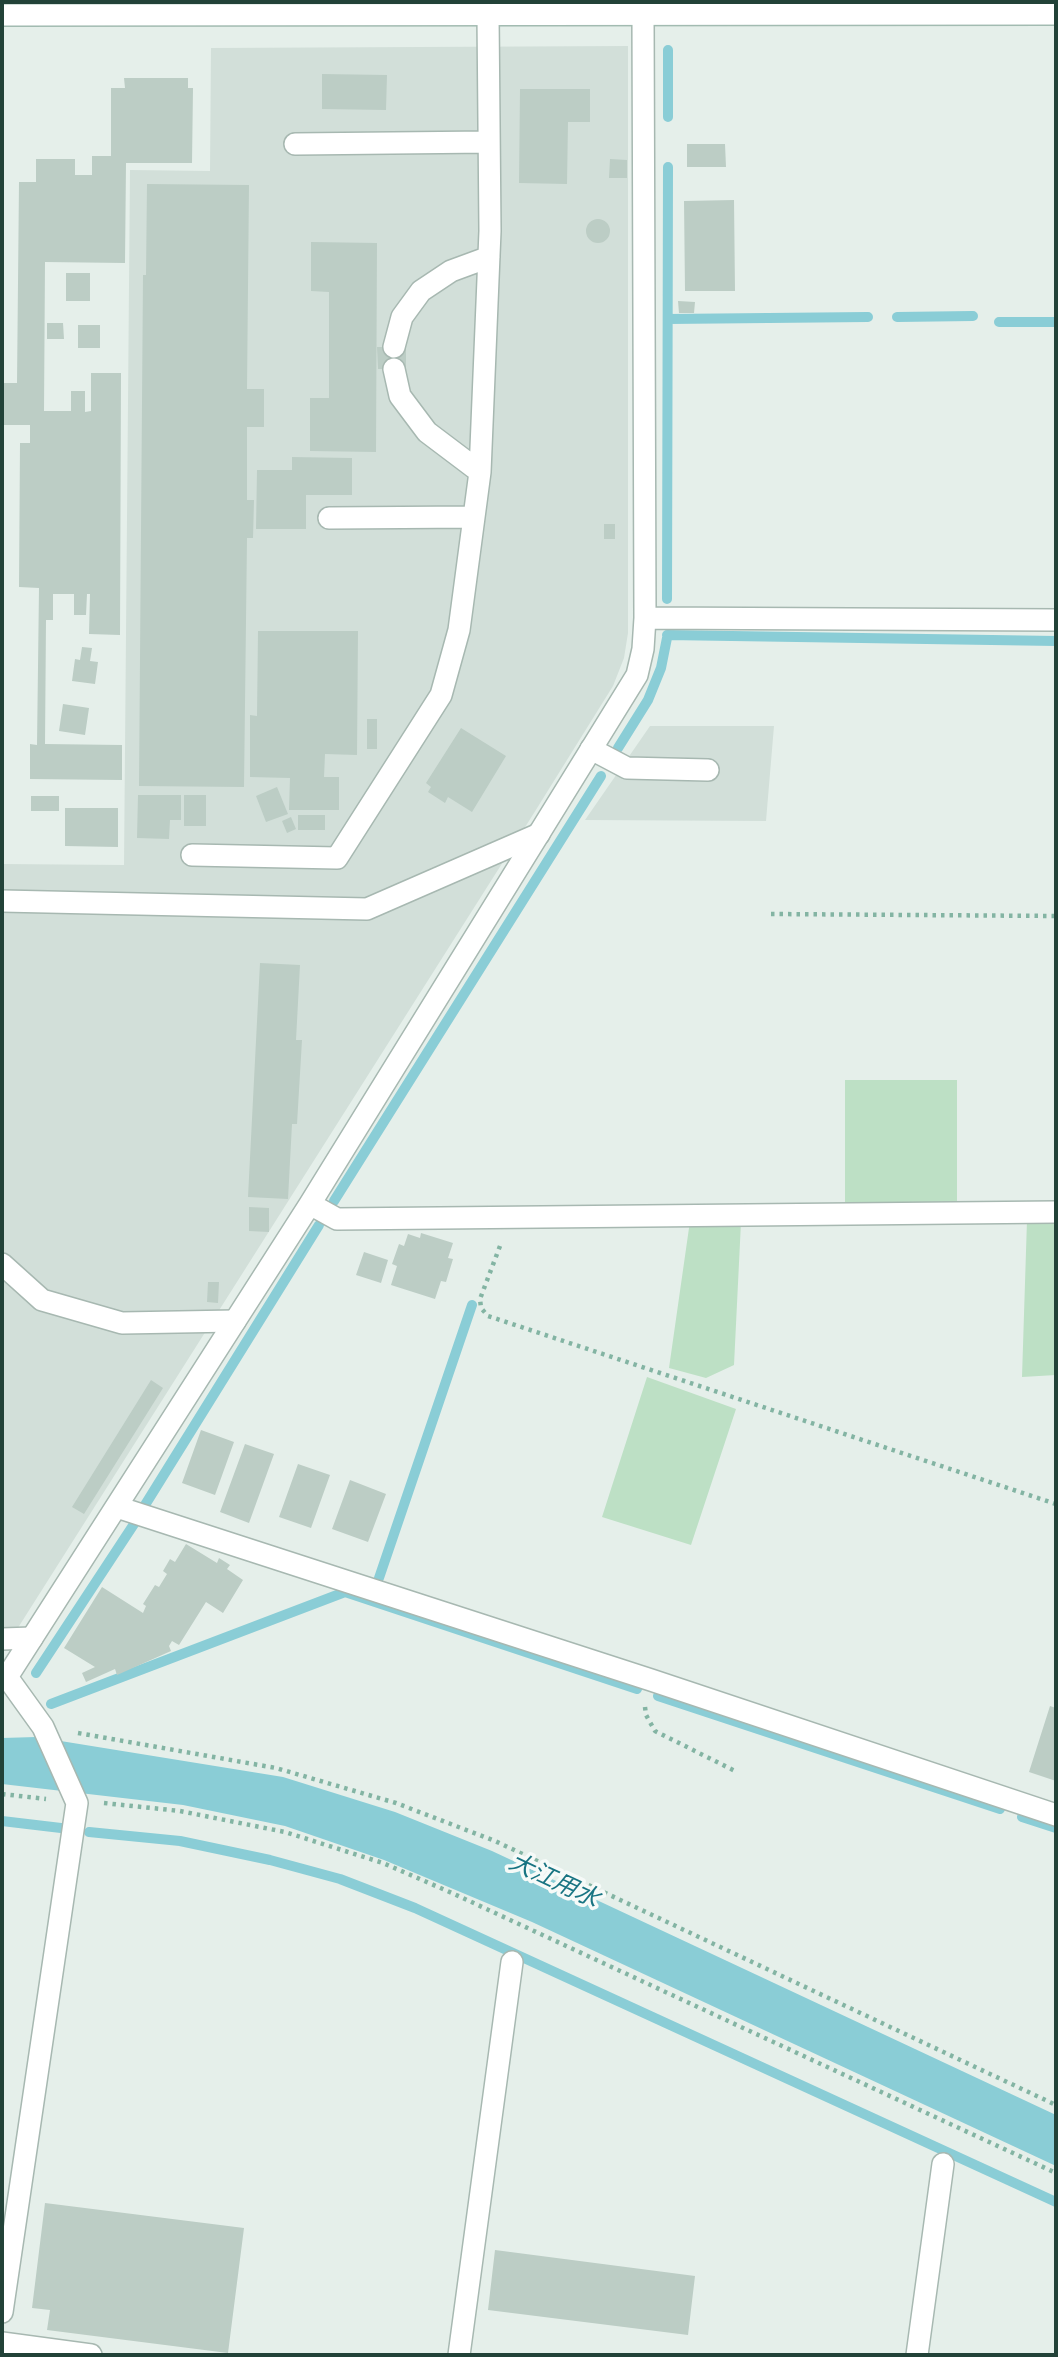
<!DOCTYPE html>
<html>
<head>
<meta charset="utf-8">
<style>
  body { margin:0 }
  #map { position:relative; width:1058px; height:2357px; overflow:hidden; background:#e5efea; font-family:Karla,sans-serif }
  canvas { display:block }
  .frame { position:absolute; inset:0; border:4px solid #224238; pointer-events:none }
</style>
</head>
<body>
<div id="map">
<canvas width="1058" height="2357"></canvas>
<div class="frame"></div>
</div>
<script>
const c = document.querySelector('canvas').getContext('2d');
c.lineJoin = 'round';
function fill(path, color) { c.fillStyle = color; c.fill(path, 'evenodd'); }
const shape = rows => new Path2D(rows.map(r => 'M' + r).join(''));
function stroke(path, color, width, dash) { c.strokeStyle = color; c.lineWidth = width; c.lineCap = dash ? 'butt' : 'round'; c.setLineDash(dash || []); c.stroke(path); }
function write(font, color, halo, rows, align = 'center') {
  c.font = font + ' Karla,"Noto Sans JP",sans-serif'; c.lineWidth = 7; c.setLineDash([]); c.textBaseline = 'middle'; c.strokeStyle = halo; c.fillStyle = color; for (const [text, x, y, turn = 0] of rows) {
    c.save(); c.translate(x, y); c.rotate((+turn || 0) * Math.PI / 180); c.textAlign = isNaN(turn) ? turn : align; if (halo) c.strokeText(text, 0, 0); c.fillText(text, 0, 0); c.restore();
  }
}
fill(shape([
  [628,46,628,633,624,658,613,686,534,813,2,1653,2,864,124,865,130,170,210,171,211,48],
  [650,726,774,726,766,821,585,820]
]), '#d2dfd9');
fill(shape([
  [845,1080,957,1080,957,1204,845,1205],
  [1027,1220,1056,1220,1056,1375,1022,1377],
  [690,1221,741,1222,734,1365,706,1378,669,1368],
  [647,1377,736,1409,691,1545,602,1517]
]), '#bde0c5');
fill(shape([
  [36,1737,283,1777,395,1812,492,1851,1056,2115,1056,2166,532,1922,384,1860,285,1826,183,1805,2,1784,2,1738]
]), '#8acdd6');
stroke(shape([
  [668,50,668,117],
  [897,317,973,316],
  [668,319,868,317],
  [999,322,1056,322],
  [667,599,668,167],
  [667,635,1056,641],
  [618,748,648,700,661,668,667,638],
  [334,1201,601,776],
  [145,1505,319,1225],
  [379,1578,472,1305],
  [36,1673,134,1524],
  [658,1696,1000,1809],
  [51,1704,345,1592,637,1689],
  [1022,1817,1056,1828],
  [2,1821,61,1828],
  [89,1832,180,1841,270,1860,340,1879,415,1908,1056,2202]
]), '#8acdd6', 10);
fill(shape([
  [322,74,387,75,386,110,322,109],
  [124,78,188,78,188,88,193,88,192,163,126,163,125,263,45,262,44,411,71,411,71,391,85,391,85,412,91,411,91,373,121,373,120,635,89,634,90,594,87,594,86,615,74,615,74,594,53,594,53,620,46,620,45,744,122,745,122,780,30,779,30,744,37,745,39,588,19,587,20,443,30,443,30,425,3,425,3,383,17,383,19,182,36,182,36,159,75,159,75,175,92,175,92,156,111,156,111,88,125,88],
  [520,89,590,89,590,122,568,122,567,184,519,183],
  [687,144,725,144,726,167,687,167],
  [610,159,627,160,627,178,609,178],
  [147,184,249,185,247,389,264,389,264,427,247,427,247,500,254,500,253,538,247,538,244,787,139,786,143,275,146,275],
  [734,200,735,291,685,291,684,201],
  '586 231a12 12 0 1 1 24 0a12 12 0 1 1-24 0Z',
  [311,242,377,243,376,452,310,451,310,398,329,398,329,292,311,291],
  [66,273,90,273,90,301,66,301],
  [678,301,695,302,694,313,679,313],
  [47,323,63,323,64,339,47,339],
  [78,325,100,325,100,348,78,348],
  [377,347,406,347,406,369,378,369],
  [292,457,352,458,352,495,306,495,306,529,256,529,257,470,292,470],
  [604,524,615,524,615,539,604,539],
  [258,631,358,631,357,755,325,754,324,777,339,777,339,810,289,810,290,778,250,777,250,715,257,716],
  [82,647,92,648,90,661,98,662,95,684,72,681,75,659,80,660],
  [63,704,89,708,85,735,59,731],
  [367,719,377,719,377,749,367,749],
  [461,728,506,756,472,812,448,797,445,803,428,792,431,787,426,783],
  [277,787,288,814,266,822,256,796],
  [138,795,181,795,181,820,170,820,169,839,137,838],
  [184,795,206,795,206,826,184,826],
  [31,796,59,796,59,811,31,811],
  [65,808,118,808,118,847,65,846],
  [298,815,325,815,325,830,298,830],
  [291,817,296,829,287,833,282,821],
  [260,963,300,965,296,1040,302,1040,297,1124,292,1124,288,1199,248,1197],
  [249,1207,269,1208,269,1232,249,1231],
  [421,1233,453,1243,448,1258,453,1259,446,1282,441,1281,435,1299,391,1285,397,1266,392,1264,399,1244,404,1246,408,1234,420,1238],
  [364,1252,388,1260,381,1283,356,1275],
  [208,1282,219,1282,218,1303,207,1302],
  [151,1380,163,1388,84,1514,72,1507],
  [201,1430,234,1442,215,1495,182,1483],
  [245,1444,274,1454,249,1523,220,1512],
  [298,1464,330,1475,311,1528,279,1517],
  [350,1480,386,1494,368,1542,332,1529],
  [186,1544,217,1563,219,1558,230,1565,227,1569,243,1580,223,1613,206,1602,179,1645,172,1641,169,1646,171,1651,117,1675,115,1669,86,1682,82,1673,95,1667,64,1648,102,1587,143,1613,146,1606,143,1604,155,1585,159,1587,167,1574,163,1571,170,1559,175,1562],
  [1050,1706,1056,1708,1056,1781,1029,1772],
  [45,2203,244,2228,228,2353,47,2330,50,2310,32,2308],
  [495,2250,695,2276,688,2335,488,2310]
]), '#bccdc5');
const lane = shape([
  [295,144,489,142],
  [394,347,402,317,421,291,451,271,489,257],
  [394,369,400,396,427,432,480,472],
  [329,518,474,517],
  [591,749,627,768,708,770],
  [192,855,337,858,441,695,459,630,480,472,490,231,488,15],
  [2,901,367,909,539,834],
  [2,1264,42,1300,122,1323,235,1321],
  [2,1639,32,1638]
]);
const street = shape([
  [645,618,1056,620],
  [310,1204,337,1219,1056,1212],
  [117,1507,651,1680,1056,1815],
  [2,2312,77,1803,43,1727,7,1677,310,1204,637,675,643,649,645,618,643,14],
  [2,2343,91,2355],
  [459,2355,512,1962],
  [917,2355,943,2164]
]);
const secondary = shape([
  [2,15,1056,14]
]);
stroke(lane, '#a7b8b1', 24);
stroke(street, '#a7b8b1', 24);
stroke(secondary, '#a2bbb1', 24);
stroke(shape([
  [771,914,1056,916],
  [500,1246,480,1299,481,1308,488,1316,1056,1504],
  [645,1707,646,1715,655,1731,737,1772],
  [78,1733,276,1768,396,1803,495,1841,1056,2105],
  [2,1794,46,1799],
  [104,1803,180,1811,285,1832,383,1863,452,1893,1056,2173]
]), '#83b4a3', 4.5, [3.5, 5]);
stroke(lane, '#fff', 21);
stroke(street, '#fff', 21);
stroke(secondary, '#fff', 21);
write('italic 24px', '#187482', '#f6faf8', [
  ["大江用水",554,1881,25]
]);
</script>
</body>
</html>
